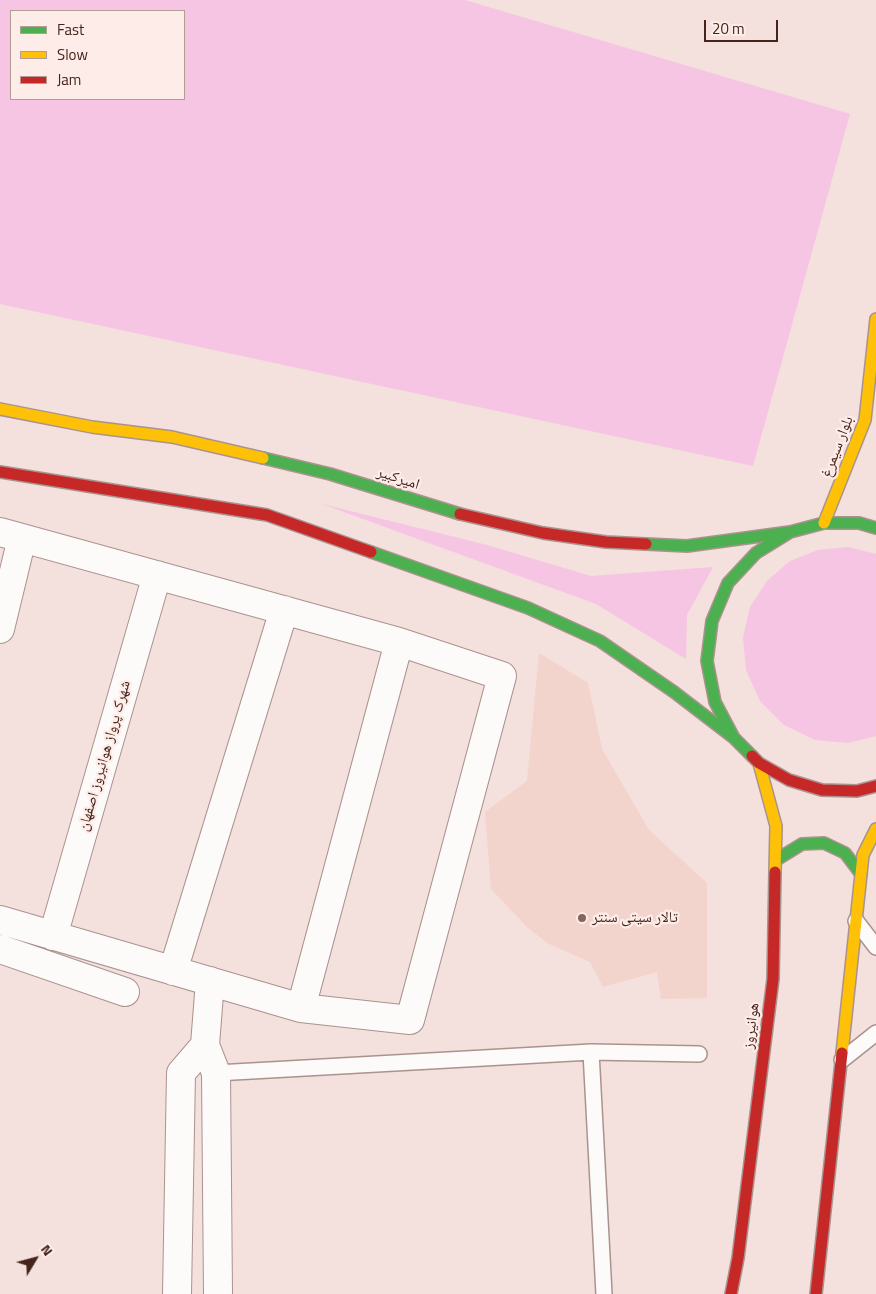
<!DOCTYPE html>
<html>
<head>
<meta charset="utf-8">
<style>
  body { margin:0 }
  #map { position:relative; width:876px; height:1294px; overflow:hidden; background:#f4e0dc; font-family:"Titillium Web",sans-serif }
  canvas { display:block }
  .legend { position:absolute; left:10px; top:10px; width:175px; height:90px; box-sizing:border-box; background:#feece8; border:1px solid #b49c96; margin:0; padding:6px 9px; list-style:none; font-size:15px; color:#45241c }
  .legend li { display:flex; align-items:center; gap:10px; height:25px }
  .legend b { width:25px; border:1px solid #b49c96 }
  .north { position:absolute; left:10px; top:1234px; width:50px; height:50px; -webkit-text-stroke:4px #feece8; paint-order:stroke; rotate:53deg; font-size:14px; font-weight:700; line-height:20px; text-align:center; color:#45241c }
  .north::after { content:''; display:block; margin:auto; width:18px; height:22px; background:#45241c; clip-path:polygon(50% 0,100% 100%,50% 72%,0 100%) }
  .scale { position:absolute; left:704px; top:20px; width:74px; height:22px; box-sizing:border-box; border:2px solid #45241c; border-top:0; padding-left:6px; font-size:15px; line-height:18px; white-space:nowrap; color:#45241c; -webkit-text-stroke:4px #feece8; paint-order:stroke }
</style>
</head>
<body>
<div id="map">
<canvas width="876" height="1294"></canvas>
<ul class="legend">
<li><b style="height:6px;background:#4caf50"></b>Fast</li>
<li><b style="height:6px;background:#ffc107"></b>Slow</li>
<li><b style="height:6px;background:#c62828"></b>Jam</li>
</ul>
<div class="north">N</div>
<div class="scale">20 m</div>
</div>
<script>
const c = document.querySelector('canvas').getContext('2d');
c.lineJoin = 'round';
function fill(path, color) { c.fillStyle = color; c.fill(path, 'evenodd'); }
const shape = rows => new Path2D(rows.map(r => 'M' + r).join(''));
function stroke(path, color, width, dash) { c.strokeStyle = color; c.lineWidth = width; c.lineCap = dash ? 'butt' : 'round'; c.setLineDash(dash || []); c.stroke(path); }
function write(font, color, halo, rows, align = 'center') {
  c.font = font + ' "Titillium Web","Noto Naskh Arabic",sans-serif'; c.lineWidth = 4.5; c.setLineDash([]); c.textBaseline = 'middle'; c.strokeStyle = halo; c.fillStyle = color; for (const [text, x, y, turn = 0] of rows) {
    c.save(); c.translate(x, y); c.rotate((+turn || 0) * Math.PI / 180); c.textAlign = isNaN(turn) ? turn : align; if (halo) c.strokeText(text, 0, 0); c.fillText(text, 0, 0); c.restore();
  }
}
fill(shape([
  [539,653,588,683,602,749,649,830,707,883,707,998,661,999,657,972,603,987,590,962,549,944,528,928,491,889,485,812,527,781]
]), '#f2d4cc');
fill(shape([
  [0,0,465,0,850,114,753,466,0,304],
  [184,11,184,99,11,99,11,11],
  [322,504,487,545,591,576,713,567,687,615,686,659,596,604],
  [848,547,876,554,876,736,848,743,815,740,784,725,760,701,746,670,743,637,750,607,767,581,790,561,818,550]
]), '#f6c5e3');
const lane = shape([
  [856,921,876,947],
  [591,1052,604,1294],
  [842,1060,876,1033],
  [216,1073,591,1052,699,1054]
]);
const street = shape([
  [0,532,399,642,502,676,410,1020,301,1008,0,920],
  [0,629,22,538],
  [53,936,157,575],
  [0,949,125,992],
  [173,971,284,610],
  [210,981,205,1045,216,1073,218,1294],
  [301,1008,399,642],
  [177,1294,181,1073,205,1045]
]);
const fast = shape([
  [263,458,330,474,460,514],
  [646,544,687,546,790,532],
  [371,552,528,608,600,641,674,692,734,738],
  [752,756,734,738,715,702,707,661,712,621,728,583,756,553,790,532,824,523,859,523,876,528],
  [776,860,802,844,824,843,845,853,861,874]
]);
const slow = shape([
  [0,409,92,427,172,437,263,458],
  [824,523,865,420,876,319],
  [759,763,776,826,775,872],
  [842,1053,863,855,876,829]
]);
const jam = shape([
  [0,472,267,515,371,552],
  [460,514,543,533,606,542,646,544],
  [752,756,759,763,789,780,822,790,857,791,876,786],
  [731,1294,738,1258,773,979,775,872],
  [816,1294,842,1053]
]);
stroke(lane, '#aa938e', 18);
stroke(street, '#aa938e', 30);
stroke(fast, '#aa938e', 14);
stroke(slow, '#aa938e', 14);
stroke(jam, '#aa938e', 14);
stroke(lane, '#fdfafa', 15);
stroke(street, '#fdfafa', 28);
stroke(fast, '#4caf50', 11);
stroke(slow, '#ffc107', 11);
stroke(jam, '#c62828', 11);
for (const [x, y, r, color] of [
  [582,918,5,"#82665f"]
]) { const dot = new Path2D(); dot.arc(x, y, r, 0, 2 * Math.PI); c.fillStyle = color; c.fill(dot); stroke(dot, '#feece8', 2); }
write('15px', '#45241c', '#feece8', [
  ["بلوار سیمرغ",838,447,-69],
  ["امیرکبیر",398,479,18],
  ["شهرک پرواز هوانیروز اصفهان",105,756,-74],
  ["هوانیروز",752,1026,-83]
]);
write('15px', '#45241c', '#feece8', [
  ["تالار سیتی سنتر",592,918]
], 'left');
</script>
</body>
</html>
